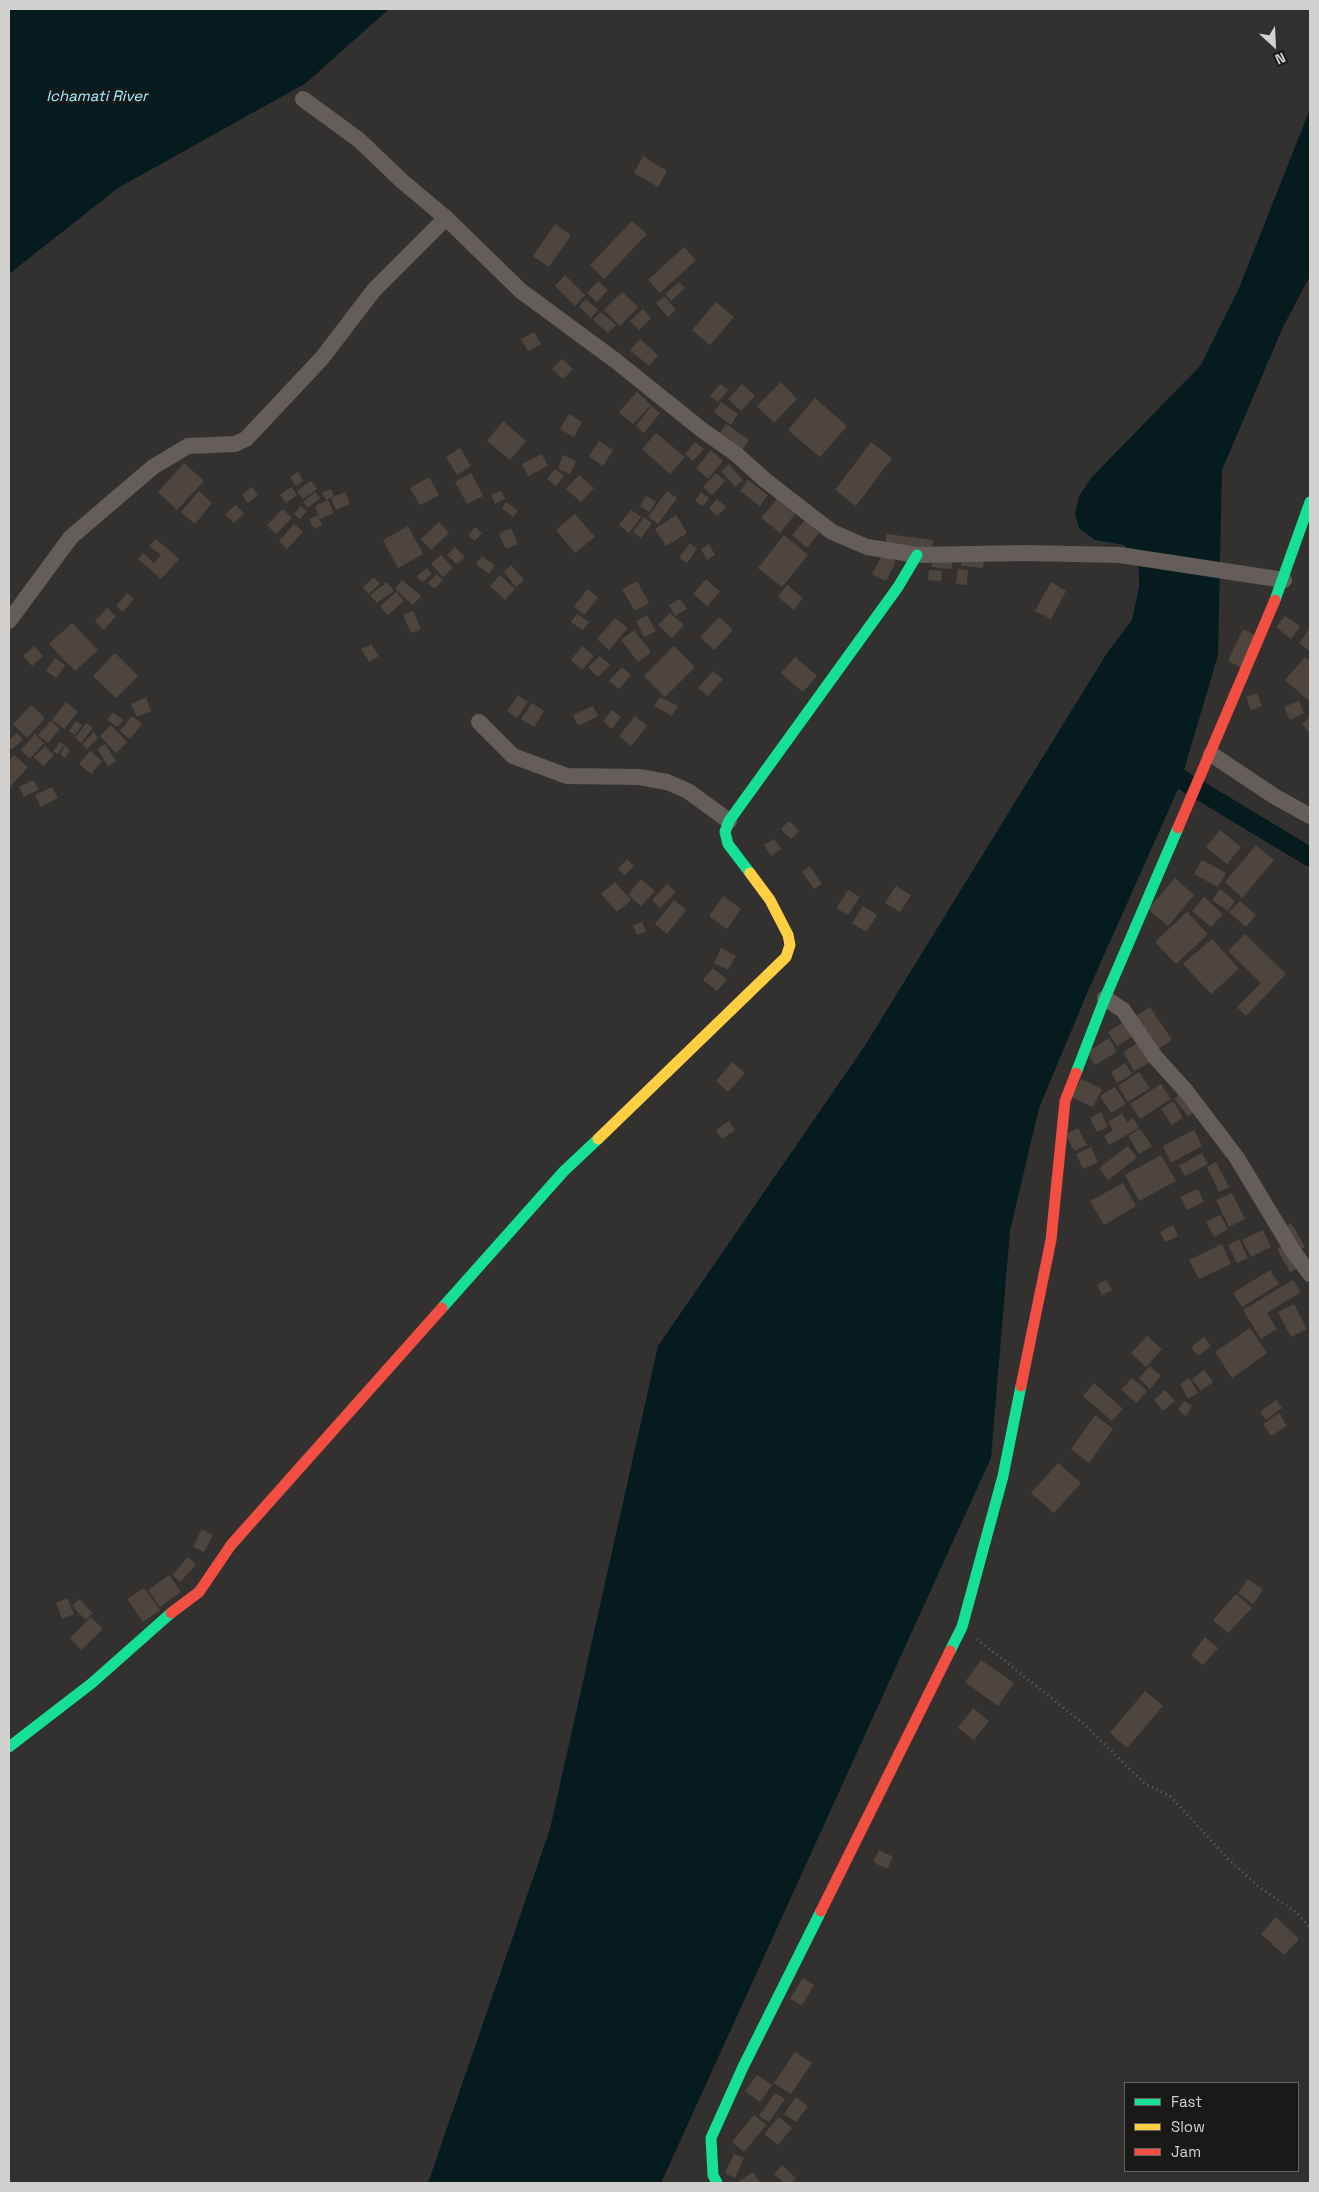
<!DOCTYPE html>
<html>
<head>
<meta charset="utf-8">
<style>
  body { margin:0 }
  #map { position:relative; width:1319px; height:2192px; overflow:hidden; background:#323130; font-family:"Space Grotesk",sans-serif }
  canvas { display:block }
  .frame { position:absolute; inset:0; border:10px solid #d3d1d0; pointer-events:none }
  .legend { position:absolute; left:1124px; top:2082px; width:175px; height:90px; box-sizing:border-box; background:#1a1918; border:1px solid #646362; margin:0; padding:6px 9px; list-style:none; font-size:15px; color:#d3d1d0 }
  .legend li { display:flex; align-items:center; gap:10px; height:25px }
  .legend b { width:25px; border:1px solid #646362 }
  .north { position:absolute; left:1249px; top:20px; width:50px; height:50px; -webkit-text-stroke:4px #1a1918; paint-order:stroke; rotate:155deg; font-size:14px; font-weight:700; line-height:20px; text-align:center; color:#d3d1d0 }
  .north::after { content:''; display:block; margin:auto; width:18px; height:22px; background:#d3d1d0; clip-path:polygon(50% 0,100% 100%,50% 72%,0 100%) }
</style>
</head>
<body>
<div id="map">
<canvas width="1319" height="2192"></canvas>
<div class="frame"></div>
<ul class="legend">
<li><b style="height:6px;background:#16e098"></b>Fast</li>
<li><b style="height:6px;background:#ffcf43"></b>Slow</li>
<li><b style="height:6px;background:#f24e42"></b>Jam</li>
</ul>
<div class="north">N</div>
</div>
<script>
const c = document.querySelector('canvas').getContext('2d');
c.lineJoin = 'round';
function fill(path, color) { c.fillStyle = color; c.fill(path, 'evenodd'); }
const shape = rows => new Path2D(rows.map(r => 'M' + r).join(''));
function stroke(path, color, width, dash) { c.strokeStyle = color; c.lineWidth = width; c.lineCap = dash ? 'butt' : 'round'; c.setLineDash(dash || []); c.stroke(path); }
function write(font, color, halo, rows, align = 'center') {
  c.font = font + ' "Space Grotesk",sans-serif'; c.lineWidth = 5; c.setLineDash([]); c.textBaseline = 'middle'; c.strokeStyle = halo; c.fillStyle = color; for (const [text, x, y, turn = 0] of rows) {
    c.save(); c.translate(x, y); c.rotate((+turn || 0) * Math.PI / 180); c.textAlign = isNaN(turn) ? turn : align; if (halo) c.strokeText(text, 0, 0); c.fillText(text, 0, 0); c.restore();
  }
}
fill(shape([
  [9,9,389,9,306,83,118,188,9,274],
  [1310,109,1310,276,1283,327,1222,470,1218,655,1179,787,1088,991,1039,1108,1010,1231,991,1458,661,2183,428,2183,550,1829,658,1346,864,1047,1107,653,1132,620,1139,587,1139,571,1135,556,1124,545,1095,540,1079,528,1075,514,1079,496,1091,478,1201,365,1239,288]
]), '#061b1e');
stroke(shape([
  [1159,766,1310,857]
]), '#061b1e', 19);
fill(shape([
  [643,156,667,171,658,187,634,173],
  [632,221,647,234,604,279,590,265],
  [555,224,571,235,549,267,533,256],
  [684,247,696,260,660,293,648,280],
  [565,275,585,295,575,306,555,286],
  [598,281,608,290,597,302,587,293],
  [679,282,685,288,671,301,665,294],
  [622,292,638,307,620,326,604,310],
  [664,296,676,310,668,317,656,303],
  [586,299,598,310,591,318,579,306],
  [716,302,734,317,710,345,692,330],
  [643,309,651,318,639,330,630,321],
  [601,312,616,325,608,333,593,320],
  [534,332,541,344,528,351,521,339],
  [640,339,658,355,649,366,630,350],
  [562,359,573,369,563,379,552,369],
  [781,382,797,399,774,423,757,406],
  [720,384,728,390,718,402,710,396],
  [742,384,755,396,741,411,728,399],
  [637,392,651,405,633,424,619,412],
  [815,398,847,426,820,457,788,430],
  [721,402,738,414,731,425,714,412],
  [651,406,660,413,644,433,636,426],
  [569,414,582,422,574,437,560,429],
  [503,421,526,441,510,460,487,441],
  [726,424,749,440,742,450,719,434],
  [656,433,685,457,670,474,642,449],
  [599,441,613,450,603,466,589,456],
  [695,442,704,449,693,461,685,454],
  [871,442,892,458,856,506,835,490],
  [460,448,471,466,457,475,446,457],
  [711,450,723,461,708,479,696,468],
  [542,454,548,466,528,476,522,464],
  [563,455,576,461,570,474,558,469],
  [184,463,204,481,177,510,158,492],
  [729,464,743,480,735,487,721,471],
  [555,469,564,476,556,486,547,479],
  [298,472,303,481,296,486,290,477],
  [471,473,483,496,467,504,455,482],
  [716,473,725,481,712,495,703,487],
  [579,475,594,488,581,502,566,489],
  [429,477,439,495,420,505,410,488],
  [748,480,768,495,760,506,740,491],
  [311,481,317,489,303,499,297,491],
  [252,487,258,495,248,503,242,495],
  [291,487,297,495,286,503,280,495],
  [331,489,334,496,326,500,322,493],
  [199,491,212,503,195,524,181,512],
  [501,491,505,499,495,504,491,495],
  [667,491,677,498,658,524,648,517],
  [315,492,320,498,308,508,303,502],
  [345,492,350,504,336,510,331,498],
  [701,492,709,498,703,506,695,501],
  [646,496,656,502,649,512,640,506],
  [717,499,726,507,717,516,709,508],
  [777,499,795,514,780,533,761,518],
  [328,500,334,513,320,519,315,506],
  [506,502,518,511,513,517,502,508],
  [236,505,244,514,234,523,225,514],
  [301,506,307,511,300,519,294,514],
  [283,509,292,518,276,534,267,525],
  [631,510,641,517,629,533,619,525],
  [575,514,595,537,575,553,556,530],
  [318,515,322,525,314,529,309,519],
  [676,515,687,533,666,546,655,529],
  [644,517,652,523,641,538,633,532],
  [805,520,819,533,807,548,792,535],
  [439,522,449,533,431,550,421,539],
  [294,524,303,532,287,549,279,541],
  [408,526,423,554,398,568,383,540],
  [475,527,482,533,475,541,468,536],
  [511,528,518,544,506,549,499,534],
  [887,534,933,540,932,552,885,546],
  [784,535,808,555,782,587,758,568],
  [156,539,179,559,161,579,138,559,143,553,154,563,161,555,149,546],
  [690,543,697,549,687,563,679,558],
  [709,544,715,555,707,560,701,549],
  [455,547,465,557,457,564,447,555],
  [883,554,896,561,886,581,872,574],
  [441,555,453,568,443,577,431,564],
  [482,556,495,566,489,574,476,564],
  [961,557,984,560,983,568,961,566],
  [933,558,953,560,951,569,931,567],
  [511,565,524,580,516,587,504,572],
  [427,568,432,574,422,582,417,576],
  [958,569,968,570,967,585,956,584],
  [929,570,942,571,941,581,928,580],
  [437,574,443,580,434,589,428,583],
  [500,575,515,589,505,600,490,586],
  [374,577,380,584,368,594,363,587],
  [706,579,720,592,707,606,693,594],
  [402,580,421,596,413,605,395,589],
  [637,581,649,603,635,611,622,589],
  [387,582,394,591,377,603,370,595],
  [1051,582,1066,591,1051,619,1035,611],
  [787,585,803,598,794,610,778,597],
  [588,589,598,598,584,615,574,606],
  [396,592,404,601,388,615,380,606],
  [127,593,134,599,123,612,116,606],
  [680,599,687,609,675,616,669,605],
  [107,608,116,616,104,630,95,621],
  [413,611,421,629,411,633,403,615],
  [670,613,684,625,672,638,658,625],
  [577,614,589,622,583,630,571,622],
  [647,615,656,631,644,637,636,621],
  [1285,616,1300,626,1291,639,1276,627],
  [719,617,733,630,714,650,700,637],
  [615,618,628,628,609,650,597,639],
  [72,623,98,650,75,671,49,644],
  [1310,628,1310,651,1299,643],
  [1243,629,1257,636,1242,668,1228,661],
  [634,630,651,652,638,662,621,640],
  [371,644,379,656,369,662,361,649],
  [34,646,43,656,32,666,23,656],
  [582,646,594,656,582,670,571,660],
  [674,646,695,667,665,697,644,676],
  [115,653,138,676,116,698,93,676],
  [600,656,610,665,598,677,588,667],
  [795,657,817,676,803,692,781,673],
  [1305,657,1310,661,1309,701,1285,680],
  [55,658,65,665,56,678,46,671],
  [622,667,631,675,619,689,609,681],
  [713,671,723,679,708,696,698,688],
  [1257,693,1262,706,1251,710,1246,697],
  [518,695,528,702,517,718,507,711],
  [146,697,151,711,137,717,131,704],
  [660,697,678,706,672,716,654,706],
  [1299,701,1304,713,1290,720,1284,707],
  [66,702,78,712,64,729,52,720],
  [532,703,544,711,534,727,521,719],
  [31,705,45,718,27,738,13,724],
  [593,706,598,716,578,726,573,715],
  [612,710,621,717,612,729,603,721],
  [113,712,123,720,117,727,107,720],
  [132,716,142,724,130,739,120,731],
  [635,716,647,726,631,746,619,736],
  [1310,717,1310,734,1302,724],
  [51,721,60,729,48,743,38,735],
  [76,721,82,725,75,735,69,731],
  [86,723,93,728,81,743,75,738],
  [111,725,127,742,116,753,100,736],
  [94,732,98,738,87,749,82,744],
  [17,733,23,740,12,749,9,746,9,740],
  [35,734,44,743,30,759,21,750],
  [60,742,65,745,57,754,53,751],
  [105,744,116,761,108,766,97,749],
  [45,746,54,755,43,766,34,757],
  [65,746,70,750,65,758,60,754],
  [90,751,102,761,91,774,79,764],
  [14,755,28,767,9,788,9,761],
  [33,780,39,789,24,797,19,787],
  [52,787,58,798,41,807,35,795],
  [789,821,799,831,791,839,781,829],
  [1220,830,1241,847,1227,864,1206,847],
  [774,839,781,849,771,856,764,845],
  [1256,845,1274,860,1242,898,1225,882],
  [627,859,634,866,625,875,618,869],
  [1202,860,1226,873,1218,887,1194,874],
  [810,866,822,884,814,889,802,872],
  [1175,878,1194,895,1168,926,1148,909],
  [641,879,655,891,641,906,628,895],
  [615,882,631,900,617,912,601,894],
  [667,884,676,892,660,908,652,900],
  [896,886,911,895,900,912,885,903],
  [1220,889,1235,901,1228,911,1212,900],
  [848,890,860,897,848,915,836,908],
  [723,896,741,909,727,929,709,916],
  [1204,897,1223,914,1211,927,1192,911],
  [674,900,686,910,667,934,655,924],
  [1240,901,1256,915,1246,927,1229,912],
  [863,906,877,915,866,932,852,923],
  [1187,912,1208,934,1176,964,1155,942],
  [642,922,646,931,637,935,633,926],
  [1245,934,1286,974,1246,1016,1237,1007,1261,983,1228,951],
  [1212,939,1239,969,1211,994,1183,964],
  [721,948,736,956,728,970,714,963],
  [713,968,727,980,717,991,703,980],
  [1150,1007,1172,1040,1154,1052,1132,1019],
  [1125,1021,1134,1035,1117,1046,1108,1032],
  [1109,1038,1117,1052,1095,1065,1087,1052],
  [1138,1043,1150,1062,1134,1071,1123,1052],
  [732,1062,745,1073,728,1092,716,1081],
  [1125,1063,1132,1074,1117,1083,1111,1072],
  [1139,1072,1150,1088,1128,1102,1118,1086],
  [1081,1079,1102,1089,1093,1107,1072,1097],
  [1161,1084,1171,1099,1140,1119,1130,1104],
  [1115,1087,1126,1104,1111,1113,1100,1096],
  [1181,1093,1196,1111,1188,1116,1174,1099],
  [1173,1101,1183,1118,1172,1125,1161,1109],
  [1101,1112,1108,1127,1097,1132,1090,1118],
  [1122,1113,1127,1122,1133,1118,1139,1128,1109,1145,1104,1136,1113,1130,1108,1122],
  [729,1121,735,1130,722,1139,716,1130],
  [1078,1128,1087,1145,1074,1151,1066,1134],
  [1140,1129,1152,1146,1139,1154,1128,1136],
  [1194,1130,1202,1146,1171,1163,1163,1146],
  [1128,1146,1137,1158,1108,1180,1099,1168],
  [1091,1147,1098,1162,1083,1169,1076,1154],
  [1202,1153,1208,1164,1185,1176,1179,1166],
  [1161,1155,1176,1181,1139,1201,1125,1175],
  [1216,1162,1229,1187,1219,1192,1207,1167],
  [1123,1183,1136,1206,1104,1225,1090,1201],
  [1198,1189,1204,1202,1187,1210,1180,1197],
  [1232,1193,1245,1219,1229,1227,1216,1200],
  [1220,1215,1228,1229,1214,1237,1206,1222],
  [1291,1223,1305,1247,1294,1253,1281,1229],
  [1173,1225,1178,1236,1165,1242,1160,1232],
  [1263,1230,1271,1247,1251,1257,1242,1240],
  [1239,1239,1248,1258,1237,1263,1228,1245],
  [1287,1243,1300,1267,1290,1272,1277,1249],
  [1222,1244,1231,1264,1199,1279,1189,1260],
  [1270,1270,1279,1284,1242,1307,1233,1293],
  [1106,1280,1112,1290,1102,1295,1097,1285],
  [1293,1280,1301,1292,1267,1313,1277,1329,1261,1339,1243,1310],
  [1294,1304,1307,1329,1291,1337,1278,1312],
  [1250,1328,1267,1353,1232,1378,1215,1352],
  [1147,1336,1162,1349,1146,1367,1131,1353],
  [1204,1337,1211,1346,1198,1356,1191,1347],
  [1150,1366,1161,1376,1150,1389,1139,1378],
  [1204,1370,1213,1382,1201,1391,1192,1379],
  [1132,1378,1147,1391,1137,1403,1121,1390],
  [1189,1378,1198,1393,1188,1399,1180,1384],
  [1094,1383,1123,1409,1112,1421,1083,1396],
  [1165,1390,1175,1401,1163,1411,1154,1400],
  [1276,1400,1282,1408,1266,1420,1260,1412],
  [1184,1401,1192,1406,1186,1416,1178,1410],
  [1279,1413,1287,1426,1271,1436,1263,1424],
  [1095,1415,1113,1429,1089,1463,1071,1449],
  [1058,1463,1081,1483,1054,1513,1031,1493],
  [202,1529,213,1535,204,1552,193,1547],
  [188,1557,196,1565,180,1582,172,1575],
  [169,1575,181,1592,160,1607,148,1590],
  [1248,1579,1263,1590,1253,1604,1238,1593],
  [144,1588,160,1610,143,1622,127,1599],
  [1236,1594,1252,1608,1228,1633,1213,1620],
  [67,1598,74,1614,62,1619,56,1603],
  [79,1599,93,1613,86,1620,72,1606],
  [91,1617,103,1629,81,1650,70,1638],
  [1205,1637,1218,1648,1203,1665,1191,1655],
  [981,1660,1014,1683,998,1706,965,1682],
  [1145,1691,1163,1706,1127,1748,1110,1733],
  [973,1708,989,1721,974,1740,958,1728],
  [879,1850,893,1857,887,1869,873,1862],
  [1276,1917,1299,1939,1284,1955,1261,1934],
  [803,1978,814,1985,802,2005,790,1999],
  [795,2052,812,2063,791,2094,774,2083],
  [757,2075,772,2085,760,2102,745,2091],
  [775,2093,785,2099,769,2122,759,2116],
  [796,2097,808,2106,796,2122,784,2114],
  [754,2115,766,2125,744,2152,732,2142],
  [779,2117,792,2128,778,2145,764,2134],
  [734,2154,744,2158,735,2178,725,2173],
  [782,2165,796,2178,791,2183,784,2183,774,2174],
  [753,2172,761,2183,737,2183]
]), '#4e463e');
stroke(shape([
  [977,1639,1084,1724,1145,1784,1170,1796,1228,1859,1259,1887,1296,1912,1310,1928]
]), '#66615e', 3, [1, 4]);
stroke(shape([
  [303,99,359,140,402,181,446,218,521,291,616,361,702,430,736,454,765,480,832,532,867,547,917,555,1025,553,1120,555,1284,580],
  [9,621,71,537,153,467,188,446,235,444,246,439,322,358,374,290,446,218],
  [479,722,513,756,567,776,639,777,667,782,688,791,729,821],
  [1211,754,1274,796,1310,816],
  [1105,998,1123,1010,1156,1058,1186,1091,1237,1158,1293,1251,1310,1274]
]), '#645d59', 16);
stroke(shape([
  [1275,600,1310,502],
  [750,873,728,844,725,832,729,821,898,587,917,555],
  [1076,1073,1105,998,1178,828],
  [442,1308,564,1171,598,1139],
  [950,1651,962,1627,1003,1476,1021,1386],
  [9,1747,92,1683,171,1613],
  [717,2183,713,2175,711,2138,743,2067,821,1911]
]), '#16e098', 11);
stroke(shape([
  [598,1139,786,957,790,945,788,935,770,900,750,873]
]), '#ffcf43', 11);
stroke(shape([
  [1178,828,1275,600],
  [1021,1386,1051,1240,1065,1101,1076,1073],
  [171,1613,199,1592,231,1545,442,1308],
  [821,1911,950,1651]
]), '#f24e42', 11);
write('italic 15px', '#9bf2ff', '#1a1918', [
  ["Ichamati River",97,97]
]);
</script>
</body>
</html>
